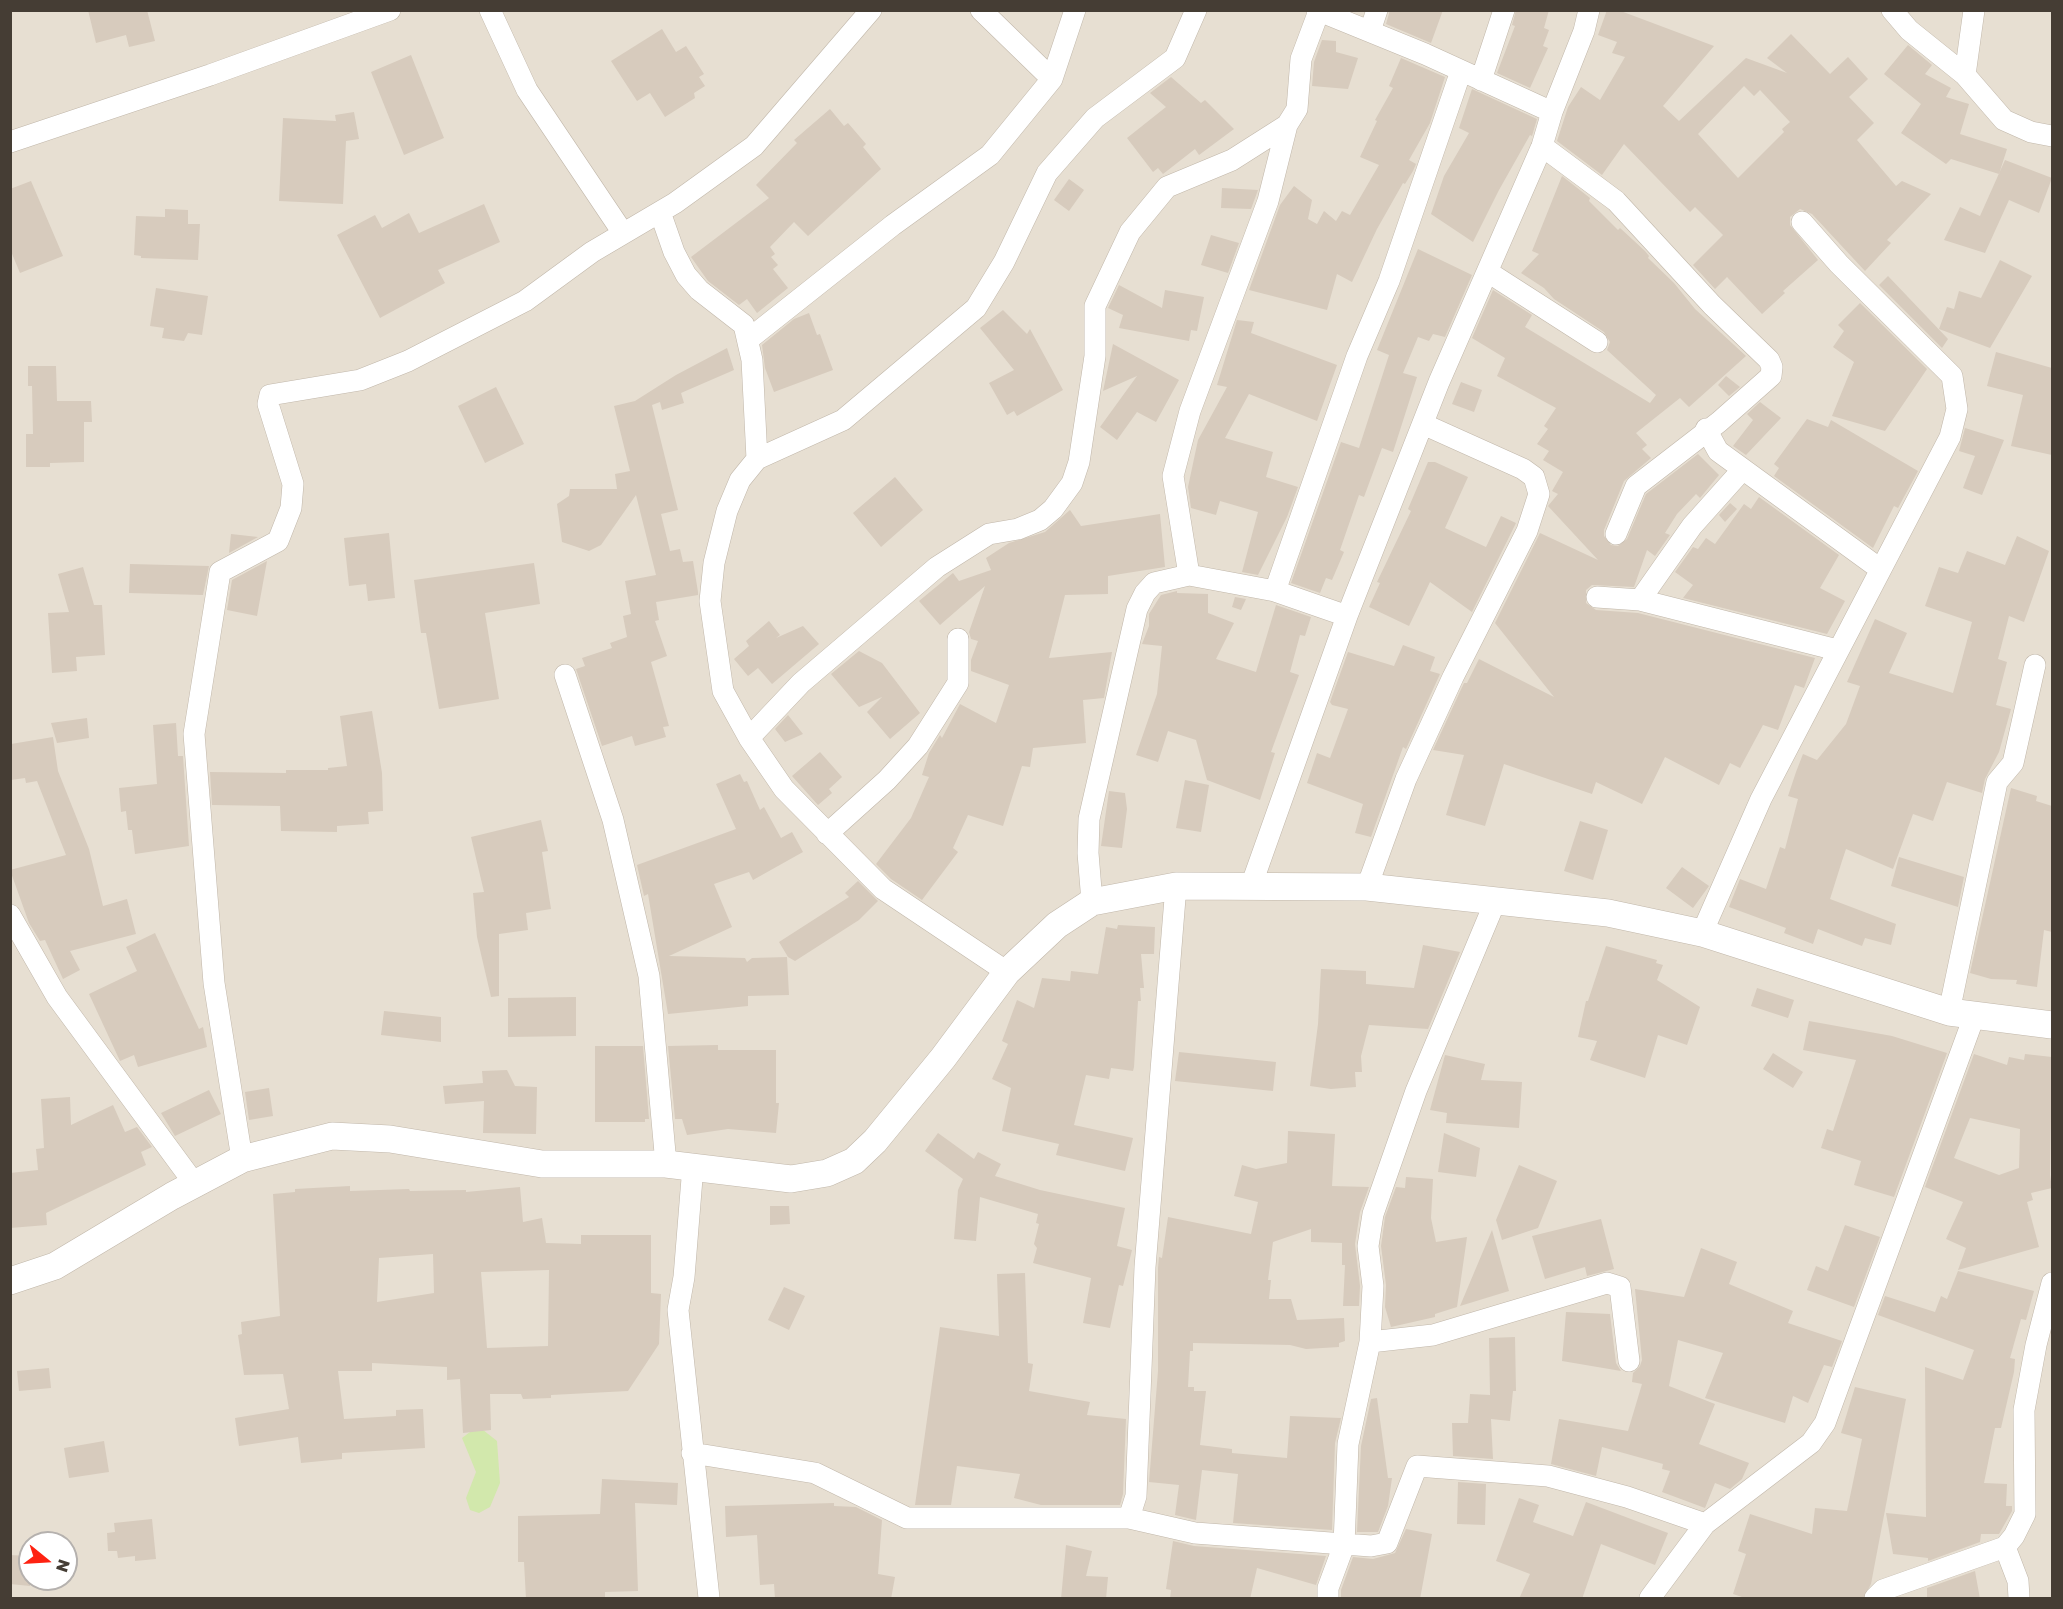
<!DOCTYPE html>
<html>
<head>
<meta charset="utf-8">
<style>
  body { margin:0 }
  #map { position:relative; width:2063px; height:1609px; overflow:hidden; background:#f3ede5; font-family:"Golos Text",sans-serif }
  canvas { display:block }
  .frame { position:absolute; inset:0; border:12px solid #453d34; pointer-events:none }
  .north { position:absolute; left:18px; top:1531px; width:60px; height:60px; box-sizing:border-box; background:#fff; border:2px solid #b5b1ae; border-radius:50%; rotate:108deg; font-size:16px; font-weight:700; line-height:24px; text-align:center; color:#453d34 }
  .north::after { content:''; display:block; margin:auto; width:21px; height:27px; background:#fe2211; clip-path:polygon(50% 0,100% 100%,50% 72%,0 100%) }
</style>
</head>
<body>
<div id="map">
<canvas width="2063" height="1609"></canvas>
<div class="frame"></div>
<div class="north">N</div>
</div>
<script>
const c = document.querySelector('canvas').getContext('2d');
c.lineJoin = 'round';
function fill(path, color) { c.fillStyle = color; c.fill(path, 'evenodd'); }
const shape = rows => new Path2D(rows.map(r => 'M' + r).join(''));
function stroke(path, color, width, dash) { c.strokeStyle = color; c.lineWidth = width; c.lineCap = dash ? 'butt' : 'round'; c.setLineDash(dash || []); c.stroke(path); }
fill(shape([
  [11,11,2052,11,2052,1598,11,1598],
  [30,1543,66,1543,66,1579,30,1579]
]), '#e7dfd2');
fill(shape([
  [478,1426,497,1441,500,1483,490,1507,479,1513,470,1510,466,1498,476,1472,462,1438]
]), '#d2e8ac');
fill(shape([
  [88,10,147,10,155,41,129,47,126,35,96,43],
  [1390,10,1443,10,1431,43,1386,24],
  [1516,10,1549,10,1544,28,1549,30,1543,46,1548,48,1530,88,1497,73,1515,26,1512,25],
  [1607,10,1618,10,1714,46,1663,106,1679,121,1746,58,1787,73,1767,58,1791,34,1830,74,1848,57,1868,79,1849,97,1874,123,1857,140,1896,186,1902,181,1931,194,1887,240,1891,243,1865,271,1812,214,1800,209,1790,217,1790,225,1818,260,1783,291,1785,293,1762,314,1727,277,1715,289,1693,265,1723,235,1695,207,1690,212,1624,144,1602,175,1557,141,1568,107,1581,87,1600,100,1625,57,1612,53,1617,42,1598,35],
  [1744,86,1754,96,1760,90,1790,122,1782,129,1784,132,1738,178,1698,134],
  [662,29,676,52,686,46,704,74,699,77,705,86,694,93,695,98,665,117,650,93,637,101,611,61],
  [1322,40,1336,41,1336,52,1358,58,1348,89,1312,86,1314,62],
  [1908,45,1932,65,1925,74,1951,88,1946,97,1969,104,1960,134,2007,149,1999,174,1951,159,1946,164,1901,133,1921,104,1884,74],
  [411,55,444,138,404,155,371,72],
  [1401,58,1445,77,1430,123,1409,160,1416,164,1413,171,1405,184,1403,183,1377,229,1352,282,1337,274,1327,310,1249,290,1280,205,1294,186,1312,200,1308,219,1317,224,1324,211,1336,221,1342,211,1350,215,1379,165,1360,157,1377,121,1375,120,1393,88,1389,86],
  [1171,77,1201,103,1205,100,1234,129,1199,155,1195,149,1163,174,1158,168,1153,172,1127,138,1166,107,1150,93],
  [1472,89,1537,119,1532,136,1530,135,1499,190,1473,242,1431,214,1444,176,1469,133,1459,128],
  [830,109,844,126,848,123,866,144,863,147,881,169,808,236,794,222,770,247,775,254,771,257,778,265,773,269,788,288,757,313,747,299,739,305,708,281,691,257,769,198,756,185,797,143,794,140],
  [354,112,359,139,346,141,343,204,279,201,283,118,336,121,335,115],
  [2005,160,2052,178,2039,213,2009,200,1985,253,1944,240,1960,207,1980,216],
  [1562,176,1590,198,1589,201,1618,230,1620,228,1645,251,1649,256,1648,258,1674,283,1695,309,1746,356,1689,407,1680,398,1636,433,1647,445,1642,449,1651,458,1624,481,1604,530,1604,536,1611,545,1618,546,1627,539,1646,494,1698,454,1719,475,1700,498,1696,494,1677,514,1665,533,1670,535,1655,556,1647,550,1634,587,1592,585,1586,590,1586,603,1596,610,1638,613,1815,658,1804,688,1795,685,1778,730,1763,725,1740,768,1730,763,1719,785,1665,757,1642,804,1596,782,1592,794,1504,764,1485,826,1446,815,1464,755,1433,750,1464,683,1467,683,1479,659,1554,697,1495,623,1540,533,1598,560,1548,506,1558,494,1552,491,1563,472,1543,460,1549,451,1537,444,1548,429,1544,426,1556,408,1497,376,1505,358,1472,338,1493,290,1532,315,1525,327,1650,403,1656,395,1607,350,1610,342,1604,332,1554,299,1544,288,1521,273,1539,254,1532,251],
  [1069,179,1084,190,1069,211,1054,200],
  [31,181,63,256,20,273,10,249,10,189],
  [1222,188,1258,190,1251,209,1221,208],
  [484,204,500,242,438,270,445,283,380,318,337,235,375,215,382,228,409,213,419,233],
  [165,209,188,210,188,224,200,224,198,260,141,258,141,256,134,255,136,216,165,217],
  [1211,235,1239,243,1228,273,1201,265],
  [1418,249,1472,275,1445,337,1433,334,1429,341,1418,337,1403,373,1417,377,1393,452,1382,448,1364,497,1359,495,1340,550,1344,552,1332,580,1326,578,1320,593,1291,583,1341,442,1359,448,1389,355,1377,350],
  [2000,260,2032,276,1990,348,1939,329,1947,307,1954,309,1959,291,1981,298],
  [1888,276,1948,339,1942,348,1879,285],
  [1119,285,1162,308,1165,290,1204,297,1197,331,1191,330,1189,341,1119,328,1123,315,1108,308],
  [156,288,208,296,202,335,188,333,184,341,162,338,164,328,150,326],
  [1860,303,1927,369,1885,431,1832,416,1854,362,1833,347,1844,331,1838,325],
  [1003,310,1027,334,1030,329,1063,390,1017,416,1014,411,1007,415,989,383,1014,370,980,328],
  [809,313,817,335,820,334,833,370,774,392,765,368,762,345,794,319],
  [1237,320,1254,322,1251,333,1337,365,1317,421,1249,394,1225,438,1273,452,1266,477,1298,487,1287,517,1258,575,1242,572,1258,512,1220,501,1216,515,1191,508,1188,487,1198,440,1227,387,1217,385],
  [1113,344,1179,380,1156,422,1137,412,1117,440,1100,427,1137,376,1103,391],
  [727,348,734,370,681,393,684,403,662,410,660,402,652,405,678,510,661,514,670,551,680,549,683,562,693,561,698,592,698,595,656,602,659,620,655,621,667,656,651,662,669,726,663,727,666,737,635,746,632,736,602,746,576,669,585,666,582,658,612,648,610,643,627,637,623,616,631,614,625,581,656,575,636,495,601,545,589,551,562,542,557,504,569,496,570,489,617,489,615,474,630,471,614,406,635,401,676,375],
  [1996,352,2052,368,2052,455,2011,446,2023,395,1987,386],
  [28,366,56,366,57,401,91,401,92,422,84,422,84,462,50,463,50,467,26,467,26,434,33,434,32,386,28,386],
  [1726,376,1740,387,1729,396,1718,385],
  [1461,382,1482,390,1474,412,1452,404],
  [496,387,524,444,485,463,458,406],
  [1760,402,1781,418,1746,455,1733,446,1753,420,1747,414],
  [1807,419,1828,427,1831,420,1918,471,1898,508,1894,506,1873,548,1774,476,1779,468,1774,464],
  [1965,428,2004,440,1982,495,1963,488,1975,456,1959,451],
  [1428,462,1435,462,1468,477,1445,528,1486,547,1501,516,1516,523,1472,612,1430,582,1409,626,1369,607,1380,583,1377,582,1411,511,1408,509],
  [895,477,923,510,881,547,853,513],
  [1759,497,1839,555,1820,588,1845,601,1827,634,1683,598,1693,585,1675,572,1693,547,1698,549,1706,538,1715,544,1744,504,1751,509],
  [1730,503,1737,509,1725,522,1719,515],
  [1070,510,1081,526,1160,514,1165,567,1108,576,1108,594,1065,595,1049,658,1112,652,1104,698,1083,700,1086,743,1033,748,1030,767,1022,766,1003,826,968,815,953,848,958,852,922,900,891,879,876,864,911,818,929,777,922,775,929,753,940,735,942,738,960,704,996,723,1009,685,971,671,971,660,978,641,971,639,969,632,985,586,940,625,919,601,953,573,959,581,991,570,986,558,1009,543,1045,532],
  [389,533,395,598,368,601,366,584,349,586,344,538],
  [231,534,258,537,229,553],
  [2017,536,2049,551,2024,622,2009,616,1998,659,2007,662,1996,705,2011,709,1999,752,1985,779,1982,793,1947,782,1933,821,1913,814,1893,869,1846,849,1842,861,1830,899,1896,924,1891,945,1865,938,1862,946,1818,929,1813,944,1784,933,1786,928,1729,907,1740,879,1766,889,1780,847,1785,849,1798,799,1788,796,1796,772,1803,754,1817,760,1846,724,1860,686,1847,682,1875,619,1907,633,1889,673,1953,693,1972,622,1925,606,1939,567,1958,573,1967,551,2005,565],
  [267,561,257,616,227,610,232,580],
  [534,563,540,604,485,613,499,699,439,709,426,633,421,633,414,580],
  [130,564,209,566,203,595,129,593],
  [83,567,94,605,102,605,105,655,76,657,77,671,52,673,48,613,69,612,58,574],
  [1177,591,1177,593,1208,594,1208,613,1234,623,1216,659,1256,672,1276,605,1311,617,1305,636,1300,635,1290,672,1299,675,1271,752,1275,753,1260,800,1207,780,1196,740,1168,731,1158,762,1136,755,1157,694,1162,646,1142,644,1149,626,1149,614,1161,595],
  [1235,597,1246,599,1241,610,1232,607],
  [769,621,780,635,776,638,803,626,819,644,772,684,758,668,748,676,734,659,749,646,746,641],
  [1403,645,1435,657,1430,671,1440,674,1406,749,1403,747,1371,837,1355,833,1363,804,1307,783,1317,753,1330,758,1348,709,1332,705,1330,702,1348,652,1394,666],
  [859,651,882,663,920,713,890,739,867,712,882,697,859,707,831,674],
  [372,711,382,773,383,811,368,812,369,824,337,826,337,832,281,831,280,806,212,805,210,772,286,773,286,770,328,770,328,768,347,766,340,716],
  [788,715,803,734,785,742,775,729],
  [87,718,89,738,57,743,51,723],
  [176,723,178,756,183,756,189,846,135,854,132,830,128,830,126,811,121,812,119,788,157,784,153,725],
  [53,737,58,771,89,849,103,906,127,899,136,934,70,951,80,970,63,979,45,940,40,941,29,923,10,870,66,855,37,781,26,783,25,778,11,780,11,744],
  [820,752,842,777,829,789,832,793,818,805,792,776],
  [740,774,744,782,747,781,760,810,764,807,781,838,792,832,803,852,753,880,749,872,714,884,732,927,669,956,745,958,747,962,752,958,787,957,789,995,748,996,748,1006,668,1014,648,894,644,896,637,865,736,829,716,784],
  [1185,780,1209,785,1201,832,1176,828],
  [2011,788,2037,796,2036,801,2052,806,2052,932,2044,930,2037,987,2016,984,2017,980,1991,979,1970,973],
  [1109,791,1125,793,1127,809,1122,848,1101,846],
  [541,820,548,851,542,852,551,909,526,913,528,930,499,934,499,996,491,997,477,937,473,893,484,892,471,837],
  [1580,821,1608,830,1593,880,1564,871],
  [1899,857,1964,877,1958,907,1891,886],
  [1682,867,1709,886,1693,908,1666,888],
  [858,881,878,901,859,920,795,961,788,957,779,942,849,897,845,893],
  [1118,925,1155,927,1154,954,1141,954,1144,988,1140,988,1141,1001,1138,1001,1134,1067,1133,1071,1111,1068,1109,1079,1086,1075,1074,1125,1133,1138,1125,1171,1056,1155,1059,1144,1002,1131,1011,1088,992,1079,1008,1044,1002,1041,1017,1000,1034,1008,1042,978,1070,981,1071,971,1098,974,1106,927,1117,929],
  [155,933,199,1029,203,1027,207,1047,138,1067,134,1055,120,1061,89,994,137,971,126,947],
  [1423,945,1460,952,1428,1029,1369,1025,1361,1056,1362,1072,1355,1072,1356,1087,1331,1089,1310,1086,1318,1024,1321,969,1366,971,1366,984,1414,988],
  [1606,946,1657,960,1656,963,1663,965,1657,980,1700,1007,1687,1045,1658,1035,1645,1078,1590,1060,1597,1041,1578,1037,1586,1001,1588,1001],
  [1757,988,1794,1000,1788,1018,1751,1006],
  [576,997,576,1036,508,1037,508,998],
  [384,1011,441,1017,441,1042,381,1035],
  [1809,1021,1892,1036,1947,1053,1894,1197,1854,1185,1861,1161,1821,1148,1827,1129,1833,1131,1856,1060,1803,1050],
  [718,1045,718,1050,776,1050,776,1103,779,1103,776,1133,728,1129,687,1135,682,1119,675,1119,668,1046],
  [595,1046,643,1046,649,1119,645,1119,645,1122,595,1122],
  [1179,1052,1276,1062,1273,1091,1175,1081],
  [1773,1053,1803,1072,1793,1088,1763,1069],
  [1974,1054,2007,1065,2009,1057,2024,1060,2025,1054,2052,1057,2050,1175,2052,1188,2031,1193,2033,1200,2027,1202,2039,1247,1958,1270,1966,1248,1946,1239,1963,1202,1925,1187],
  [1970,1118,2020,1129,2019,1168,1999,1175,1954,1158],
  [1445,1055,1485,1064,1481,1080,1522,1082,1519,1128,1446,1123,1447,1113,1430,1110],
  [507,1070,515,1086,537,1087,536,1134,483,1133,484,1101,445,1104,443,1086,483,1083,482,1071],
  [269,1088,273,1116,249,1120,245,1092],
  [209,1090,221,1114,175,1136,161,1113],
  [70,1097,71,1125,113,1105,125,1132,137,1127,152,1147,141,1152,146,1165,46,1213,47,1225,10,1228,10,1173,38,1170,36,1149,44,1148,41,1099],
  [1288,1131,1335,1134,1332,1186,1369,1187,1360,1212,1355,1244,1360,1286,1359,1306,1343,1306,1345,1265,1342,1265,1342,1243,1311,1242,1311,1229,1273,1242,1268,1280,1271,1280,1269,1299,1291,1299,1297,1320,1344,1318,1345,1341,1339,1343,1339,1347,1306,1349,1290,1345,1193,1343,1193,1351,1190,1351,1188,1387,1194,1387,1194,1391,1206,1391,1200,1445,1232,1449,1232,1453,1287,1458,1290,1416,1341,1418,1335,1443,1332,1530,1233,1523,1238,1474,1202,1470,1196,1520,1175,1515,1179,1485,1149,1482,1158,1371,1158,1268,1159,1257,1162,1258,1168,1217,1251,1234,1258,1202,1234,1196,1242,1165,1256,1169,1287,1163],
  [938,1133,974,1159,978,1152,1001,1164,995,1176,1040,1190,1125,1208,1117,1246,1132,1250,1123,1286,1119,1285,1110,1328,1083,1323,1091,1278,1033,1263,1037,1248,1034,1244,1039,1224,1036,1223,1038,1214,980,1197,976,1241,954,1239,958,1190,963,1179,925,1151],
  [1444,1133,1480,1148,1476,1177,1438,1172],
  [1519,1165,1557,1181,1538,1228,1502,1240,1496,1220],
  [1406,1177,1433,1179,1431,1218,1436,1242,1467,1237,1457,1307,1435,1314,1435,1317,1391,1327,1385,1307,1386,1285,1381,1246,1385,1217,1396,1187,1405,1188],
  [350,1186,350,1191,409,1189,410,1191,466,1190,466,1192,520,1187,523,1222,542,1218,546,1243,581,1244,581,1235,651,1235,651,1293,661,1294,659,1344,628,1391,551,1395,551,1398,523,1399,521,1394,490,1394,491,1430,463,1433,460,1379,447,1380,447,1367,372,1363,372,1371,338,1371,344,1419,396,1416,396,1410,423,1409,425,1448,342,1453,342,1459,301,1463,298,1437,239,1446,235,1418,289,1409,283,1374,244,1375,238,1335,242,1334,241,1322,280,1316,273,1194,295,1192,295,1189],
  [433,1254,434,1293,377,1302,379,1258],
  [549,1270,548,1346,487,1348,481,1272],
  [770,1206,789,1206,790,1224,770,1225],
  [1601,1219,1614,1269,1587,1276,1585,1267,1545,1279,1532,1236],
  [1845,1225,1880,1237,1854,1307,1807,1290,1816,1266,1828,1271],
  [1492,1230,1509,1291,1460,1306],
  [1701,1248,1737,1262,1729,1284,1793,1311,1788,1323,1842,1341,1832,1367,1824,1365,1808,1403,1793,1396,1785,1423,1705,1398,1723,1353,1678,1340,1669,1386,1715,1404,1699,1444,1749,1463,1742,1479,1730,1489,1715,1483,1705,1508,1662,1492,1670,1471,1662,1469,1663,1464,1602,1447,1596,1476,1551,1464,1559,1419,1628,1431,1642,1384,1632,1382,1633,1373,1640,1366,1642,1360,1635,1289,1684,1297],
  [1958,1271,2034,1291,2026,1320,2021,1319,2010,1358,2015,1359,2014,1372,2001,1428,1995,1428,1984,1483,2007,1484,2006,1506,2012,1506,2012,1511,1999,1534,1981,1534,1980,1542,1928,1561,1928,1558,1893,1554,1886,1513,1926,1517,1925,1367,1963,1380,1974,1350,1878,1315,1885,1296,1935,1312,1941,1296,1947,1299],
  [1025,1273,1028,1363,1033,1364,1029,1391,1090,1402,1087,1415,1126,1419,1123,1494,1120,1505,1041,1505,1014,1498,1020,1474,957,1466,951,1505,915,1505,940,1327,999,1336,997,1274],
  [784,1287,805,1296,789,1330,768,1320],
  [1566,1312,1610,1314,1616,1363,1621,1371,1562,1361],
  [1515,1337,1516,1391,1513,1391,1510,1421,1491,1419,1493,1459,1453,1456,1452,1423,1468,1423,1470,1394,1490,1395,1489,1338],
  [49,1368,51,1388,19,1391,17,1371],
  [1855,1387,1906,1399,1871,1584,1863,1599,1748,1599,1733,1594,1746,1554,1738,1551,1750,1514,1812,1534,1815,1508,1847,1511,1862,1439,1841,1433],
  [1377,1398,1388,1478,1392,1478,1388,1506,1378,1532,1357,1532,1361,1446,1371,1399],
  [104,1441,109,1472,69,1478,64,1448],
  [602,1479,678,1483,677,1505,635,1503,638,1591,605,1592,605,1599,526,1599,524,1562,518,1562,518,1516,600,1514],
  [1458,1482,1486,1484,1485,1525,1457,1524],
  [1519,1498,1539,1505,1533,1522,1573,1536,1586,1502,1668,1533,1655,1565,1601,1544,1582,1599,1519,1599,1530,1574,1496,1561],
  [834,1503,834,1506,856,1507,882,1520,878,1574,895,1577,891,1599,775,1599,774,1584,760,1585,757,1535,726,1537,725,1506],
  [152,1519,156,1559,135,1561,135,1556,118,1558,117,1551,108,1551,107,1533,115,1532,114,1523],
  [1406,1529,1432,1534,1420,1599,1341,1599,1341,1590,1353,1557,1373,1559,1395,1553],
  [1173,1541,1194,1546,1326,1556,1316,1585,1257,1568,1250,1599,1170,1599,1171,1590,1166,1589],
  [1066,1545,1092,1551,1086,1576,1108,1577,1106,1599,1061,1599],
  [10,1555,29,1556,30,1586,10,1584],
  [1975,1571,1980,1599,1927,1599,1927,1588]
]), '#d7cbbd');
const minor = shape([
  [490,10,527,90,623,233],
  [981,10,1052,79],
  [1317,10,1425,54,1552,112],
  [1892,10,1909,30,1965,75,2004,120,2031,132,2052,136],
  [1370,31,1377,10],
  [1965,75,1974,10],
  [1481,80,1504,10],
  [10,142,210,75,390,10],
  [1542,146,1616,201,1712,305,1769,360,1772,367,1771,376,1719,422,1636,486,1616,534],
  [660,212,674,252,686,275,699,290,744,325,752,360,757,459],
  [1488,272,1597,342],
  [749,339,893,225,990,155,1052,79,1075,10],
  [1706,429,1718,451,1880,569],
  [1189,575,1173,476,1190,411,1268,201,1287,125,1297,109,1301,59,1319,11],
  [1275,591,1357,356,1389,281,1461,71],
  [1597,597,1640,600,1692,526,1743,469],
  [1640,600,1837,650],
  [565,675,613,820,649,976,666,1164],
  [749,738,801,683,937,567,989,534,1018,529,1040,520,1053,509,1072,483,1079,462,1095,356,1095,306,1130,232,1167,187,1232,160,1287,125],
  [827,834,887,780,918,746,958,683,958,639],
  [1251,886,1347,616,1439,382,1542,146,1552,112,1584,31,1589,10],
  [1367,887,1406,779,1453,677,1527,531,1539,494,1534,477,1523,469,1423,424],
  [1092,902,1088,853,1089,819,1137,609,1145,593,1154,583,1189,575,1275,591,1347,616],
  [1495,902,1416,1091,1373,1214,1368,1246,1373,1286,1370,1342,1433,1335,1607,1283,1620,1287,1629,1361],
  [10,915,57,997,194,1183],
  [1702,933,1761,799,1950,437,1957,409,1952,376,1839,264,1802,222],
  [1007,972,883,889,784,789,749,738,723,691,710,601,714,563,727,511,740,480,757,459,843,420,976,308,1004,262,1047,173,1095,118,1175,58,1196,10],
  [1949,1012,1997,782,2013,763,2035,665],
  [242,1159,214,983,194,734,220,572,278,541,291,508,293,484,268,404,270,395,360,380,408,361,525,301,592,252,675,203,754,146,871,10],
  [693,1166,684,1277,678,1310,709,1598],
  [692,1453,815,1473,907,1518,1129,1518,1136,1496,1145,1267,1176,886],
  [1129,1518,1195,1533,1371,1546,1387,1543,1417,1466,1548,1476,1627,1497,1705,1524],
  [2005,1547,2018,1581,2019,1598],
  [1328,1598,1328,1588,1344,1545,1348,1444,1370,1342],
  [1650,1598,1705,1524,1811,1443,1825,1423,1975,1014],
  [1875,1598,1883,1590,2005,1547,2014,1536,2025,1514,2024,1410,2036,1345,2052,1283]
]);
const tertiary = shape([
  [10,1281,55,1266,172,1196,242,1159,332,1136,390,1139,542,1164,666,1164,791,1179,827,1173,854,1161,875,1141,943,1058,1007,972,1057,925,1092,902,1176,886,1367,887,1608,913,1702,933,1949,1012,2052,1025]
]);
stroke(minor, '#c1b7aa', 22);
stroke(tertiary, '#c1b7aa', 28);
stroke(minor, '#fff', 21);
stroke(tertiary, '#fff', 27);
</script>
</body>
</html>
